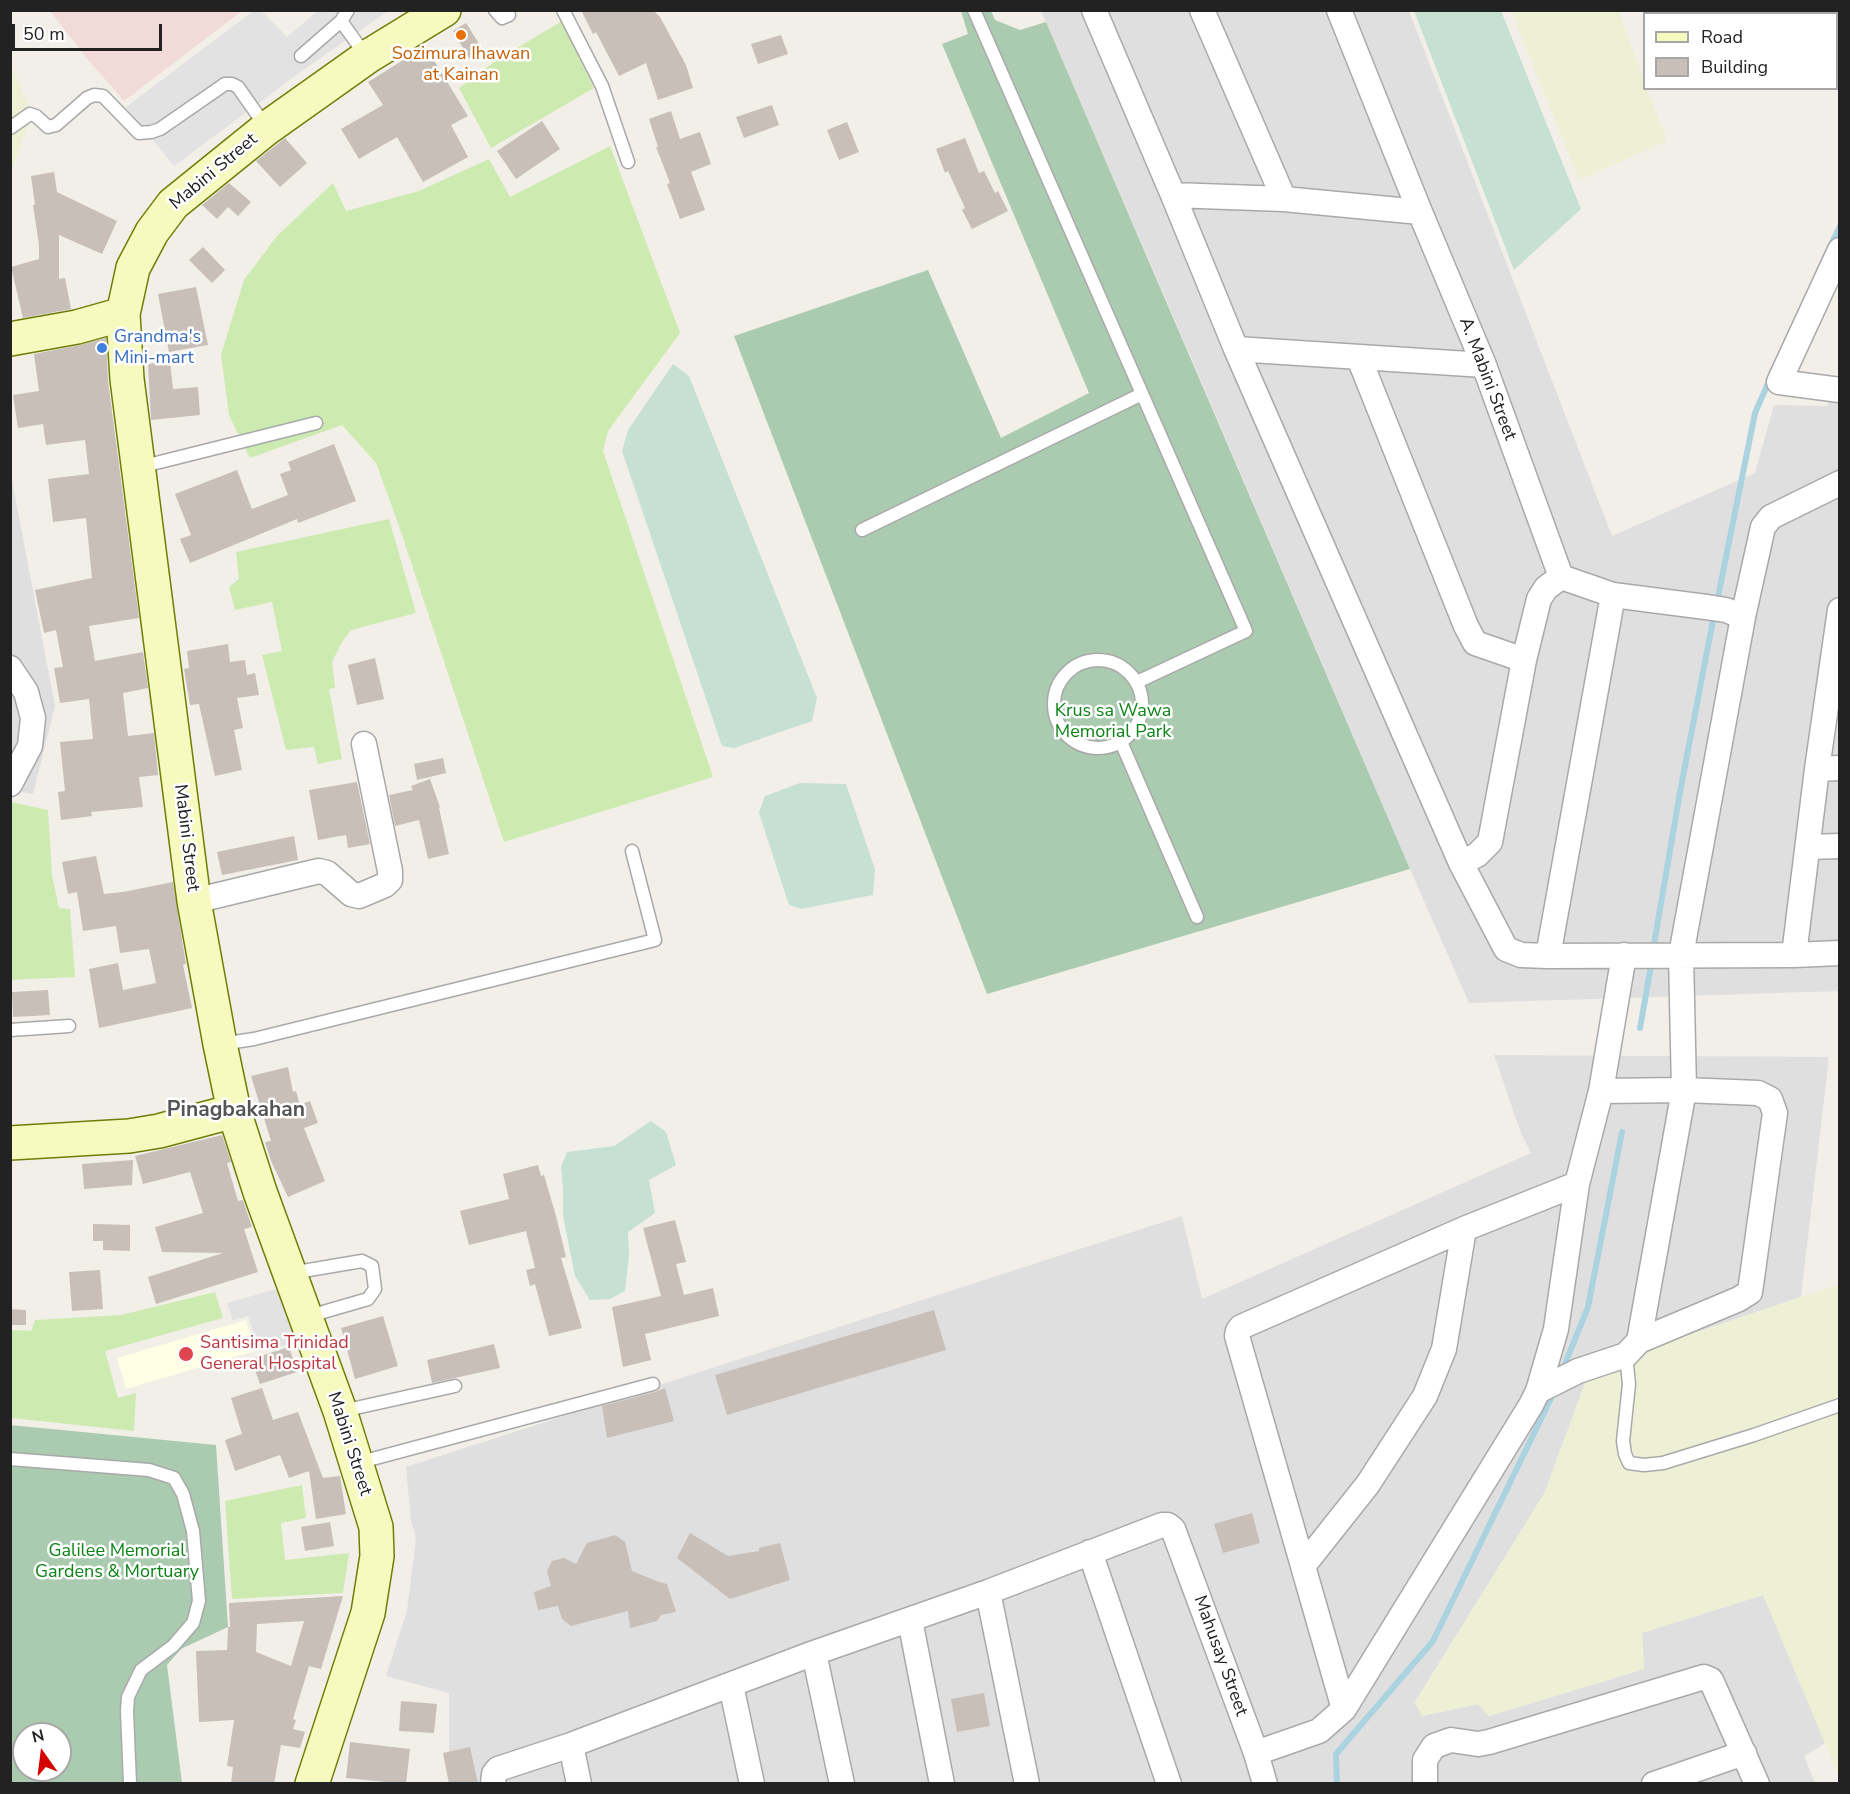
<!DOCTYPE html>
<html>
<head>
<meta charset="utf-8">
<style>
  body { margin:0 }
  #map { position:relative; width:1850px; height:1794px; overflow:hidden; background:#f2efe9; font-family:"Nunito Sans",sans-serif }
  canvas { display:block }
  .frame { position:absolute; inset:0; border:12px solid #222; pointer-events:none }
  .legend { position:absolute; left:1643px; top:12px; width:195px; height:78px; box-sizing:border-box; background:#fff; border:2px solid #a7a7a7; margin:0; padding:8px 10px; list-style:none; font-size:18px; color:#222 }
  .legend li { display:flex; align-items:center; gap:12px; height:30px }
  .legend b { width:30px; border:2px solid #a7a7a7 }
  .north { position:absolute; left:12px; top:1722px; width:60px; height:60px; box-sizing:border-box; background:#fff; border:2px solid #a7a7a7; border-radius:50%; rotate:346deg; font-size:16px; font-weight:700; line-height:24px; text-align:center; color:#222 }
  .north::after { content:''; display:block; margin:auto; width:21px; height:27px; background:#d40000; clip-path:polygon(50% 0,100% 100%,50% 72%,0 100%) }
  .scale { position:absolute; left:12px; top:24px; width:150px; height:27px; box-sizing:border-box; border:3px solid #222; border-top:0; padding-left:8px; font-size:18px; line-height:21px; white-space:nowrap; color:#222; -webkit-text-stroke:4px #fff; paint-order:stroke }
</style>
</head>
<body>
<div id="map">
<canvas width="1850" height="1794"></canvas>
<div class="frame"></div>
<ul class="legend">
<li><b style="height:8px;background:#f7fabf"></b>Road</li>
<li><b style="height:16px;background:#c7bfb8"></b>Building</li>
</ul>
<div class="north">N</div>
<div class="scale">50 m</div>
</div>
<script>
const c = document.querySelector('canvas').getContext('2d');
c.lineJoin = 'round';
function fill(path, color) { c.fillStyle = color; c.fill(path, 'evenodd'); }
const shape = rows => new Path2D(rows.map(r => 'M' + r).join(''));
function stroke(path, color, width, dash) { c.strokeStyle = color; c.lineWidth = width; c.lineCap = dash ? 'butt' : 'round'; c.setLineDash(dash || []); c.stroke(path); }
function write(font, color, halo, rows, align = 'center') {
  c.font = font + ' "Nunito Sans",sans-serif'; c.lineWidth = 5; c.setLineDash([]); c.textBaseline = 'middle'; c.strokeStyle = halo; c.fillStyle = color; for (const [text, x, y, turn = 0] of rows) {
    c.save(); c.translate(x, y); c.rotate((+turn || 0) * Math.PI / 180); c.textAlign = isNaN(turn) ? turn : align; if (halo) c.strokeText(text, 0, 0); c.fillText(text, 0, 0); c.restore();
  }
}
fill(shape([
  [1041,11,1409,11,1612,536,1755,473,1774,405,1827,406,1839,375,1839,991,1469,1003,1410,869,1150,262],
  [10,470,55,706,33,794,11,790],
  [1494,1055,1829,1057,1801,1297,1665,1343,1586,1381,1544,1494,1415,1702,1422,1716,1478,1704,1489,1716,1644,1669,1642,1633,1763,1595,1839,1735,1804,1756,1815,1783,449,1783,449,1693,386,1676,407,1611,416,1538,411,1521,406,1467,1182,1216,1202,1299,1531,1153,1521,1133]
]), '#e0dfdf');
fill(shape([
  [50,11,242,11,124,101,89,61]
]), '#f2dad9');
fill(shape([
  [246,1320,255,1351,126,1389,117,1358]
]), '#ffffe5');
fill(shape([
  [1511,11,1619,11,1644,81,1644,88,1647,89,1667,141,1579,180],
  [10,63,32,114,11,172,10,172],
  [1839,1284,1839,1777,1763,1595,1642,1633,1644,1669,1489,1716,1478,1704,1422,1716,1415,1702,1544,1494,1586,1381,1665,1343]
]), '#eef0d5');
fill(shape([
  [562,21,594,88,491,148,459,88,497,60],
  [610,146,680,333,608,431,603,451,713,777,504,842,398,523,376,463,342,425,250,458,229,415,221,355,244,280,277,236,333,183,346,211,419,191,489,159,510,197],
  [389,519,416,613,351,630,342,642,332,662,335,688,329,689,342,759,318,764,314,747,286,750,262,655,282,651,272,602,235,610,229,587,239,579,236,552],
  [11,802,48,810,52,875,59,908,70,909,75,977,11,980],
  [215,1292,223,1318,105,1351,118,1398,136,1393,134,1431,11,1418,11,1330,31,1331,35,1320,121,1315],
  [302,1485,306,1518,281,1523,285,1560,349,1553,343,1593,232,1599,225,1501]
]), '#cdebb0');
fill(shape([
  [1414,11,1501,11,1581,209,1514,270],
  [673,364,689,376,817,698,812,721,734,748,722,746,622,451,628,430],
  [800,783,846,784,875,869,873,895,801,909,789,905,759,813,765,796],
  [651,1121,666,1132,676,1165,649,1180,655,1213,628,1232,629,1255,625,1291,610,1299,590,1300,575,1276,563,1216,563,1189,561,1167,567,1152,614,1146]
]), '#c6e0d4');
fill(shape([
  [961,11,991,11,995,20,1020,30,1046,22,1410,869,987,994,734,336,928,270,1001,438,1089,393,942,44,968,34],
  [10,1425,216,1445,228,1627,181,1649,167,1665,182,1783,11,1783],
  [24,1734,60,1734,60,1770,24,1770]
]), '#aacbaf');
fill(shape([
  [385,10,387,12,306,68,174,166,126,107,253,11,261,11,287,37,318,11],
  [284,1287,300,1341,260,1352,248,1316,233,1320,227,1303]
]), '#e2e2e2');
stroke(shape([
  [1830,247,1840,226],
  [1717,602,1755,413,1770,379],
  [1653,950,1680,792,1714,615],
  [1640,1028,1652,960],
  [1563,1369,1588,1307,1622,1132],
  [1337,1784,1336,1754,1433,1641,1555,1390]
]), '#aad3df', 6);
fill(shape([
  [581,10,653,10,660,17,686,65,693,88,658,100,646,63,619,76,596,32,593,34],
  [466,23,483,50,469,58,453,31],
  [781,35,788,54,758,64,751,44],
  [424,44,468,116,451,125,468,157,423,182,397,137,359,159,341,129,383,105,368,82,408,57,407,54],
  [772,105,779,125,744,138,736,117],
  [671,111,680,139,700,132,711,164,691,172,705,210,680,219,667,184,670,183,656,147,658,147,649,119],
  [542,121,560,149,516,179,497,151],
  [847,122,859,152,839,160,827,130],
  [285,138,307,163,280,187,256,161],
  [965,138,979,173,984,171,995,193,998,191,1008,211,972,229,962,210,965,208,948,171,945,173,936,149],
  [54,172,57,192,117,221,102,254,59,235,59,279,65,278,71,309,23,318,11,267,39,259,39,245,33,205,35,205,31,176],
  [229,183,251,202,238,216,228,207,217,219,202,205],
  [203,247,225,270,212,283,189,260],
  [196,287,208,345,169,352,158,294],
  [106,338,108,381,139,618,89,626,95,661,143,652,148,688,123,693,128,736,154,733,158,775,139,777,143,807,91,812,92,816,61,820,58,792,65,791,60,742,93,739,89,699,60,703,54,668,63,667,56,630,44,633,35,590,92,578,86,518,53,522,48,479,89,474,85,440,46,445,43,424,18,428,13,395,39,391,34,354,80,345],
  [170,361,173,389,198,387,200,415,151,420,148,364],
  [334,444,356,501,298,523,297,519,190,563,180,539,191,535,175,494,237,470,252,509,288,495,280,474,291,470,288,462],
  [228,644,230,662,245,660,247,675,255,673,259,695,237,698,243,728,234,730,242,770,215,776,199,704,190,705,184,669,189,668,187,651],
  [375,658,384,699,357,705,348,665],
  [443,758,446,773,417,780,414,764],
  [430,779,440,807,439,808,449,854,428,859,419,820,395,826,389,795,413,790,411,786],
  [357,782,370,844,348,848,346,835,318,840,309,790],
  [294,836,298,860,222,875,217,852],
  [96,856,104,894,123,892,173,882,186,964,183,965,192,1008,99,1028,89,969,118,963,123,990,156,983,149,949,120,953,116,926,83,931,77,892,68,894,62,862],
  [48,990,50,1015,13,1017,12,992],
  [288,1067,293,1092,296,1091,300,1105,310,1101,318,1123,304,1128,325,1181,288,1197,271,1161,265,1142,271,1141,251,1076],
  [222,1135,231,1162,227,1163,238,1201,243,1200,252,1227,244,1229,258,1272,156,1304,148,1277,223,1253,162,1252,155,1227,203,1213,190,1172,143,1184,135,1156],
  [133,1160,132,1185,84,1189,82,1164],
  [538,1165,541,1176,544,1175,556,1216,566,1257,561,1258,582,1328,549,1336,535,1284,530,1286,526,1270,535,1268,526,1231,469,1245,460,1211,509,1199,503,1174],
  [675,1220,686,1262,676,1264,684,1295,713,1288,719,1316,645,1334,651,1360,623,1367,612,1307,661,1296,643,1228],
  [93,1224,130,1225,130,1251,103,1250,103,1241,93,1241],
  [100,1270,103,1309,72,1311,69,1272],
  [10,1309,26,1310,26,1325,10,1325],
  [934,1310,946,1350,727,1415,715,1375],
  [383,1316,398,1366,355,1379,341,1328],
  [494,1344,500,1368,432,1383,427,1360],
  [289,1347,297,1372,260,1384,251,1359],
  [262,1388,273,1420,298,1412,323,1478,340,1476,346,1514,316,1519,309,1471,289,1478,280,1455,235,1471,225,1440,242,1434,231,1398],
  [665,1388,674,1421,607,1438,602,1406,655,1392],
  [1252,1513,1260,1543,1223,1553,1214,1524],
  [330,1522,334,1546,305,1551,301,1527],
  [690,1533,728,1556,759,1551,759,1548,780,1543,790,1580,730,1599,677,1558],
  [615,1535,625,1542,632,1571,659,1582,667,1584,676,1612,661,1615,657,1621,630,1628,628,1611,571,1626,562,1619,558,1606,538,1610,534,1592,551,1586,547,1571,552,1561,564,1558,576,1564,587,1543],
  [343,1596,321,1669,309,1666,293,1719,296,1720,293,1729,305,1732,300,1748,281,1745,274,1784,231,1784,233,1767,227,1766,234,1720,199,1722,196,1651,227,1650,228,1627,230,1627,229,1603],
  [304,1621,291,1666,256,1652,257,1624],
  [984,1693,990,1726,957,1732,951,1699],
  [401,1701,437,1704,434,1733,399,1731],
  [350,1742,410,1749,406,1784,346,1778],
  [470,1747,478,1784,449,1784,443,1753]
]), '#c7bfb8');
const lane = shape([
  [495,10,502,18,509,15],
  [563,10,602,86,628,162],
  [974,10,1246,631,1137,682],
  [341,21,366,56],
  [301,56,341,21,348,10],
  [10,128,30,114,36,116,48,127,56,125,87,98,94,95,103,96,139,133,151,132,160,129,225,84,232,84,238,87,266,127],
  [140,467,316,423],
  [862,530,1142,394],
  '1054 704a44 44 0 1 1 88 0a44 44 0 1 1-88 0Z',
  [1121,742,1197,917],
  [10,1030,69,1026],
  [221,1044,254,1039,655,940,632,851],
  [291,1273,362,1261,372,1266,375,1289,368,1299,306,1317],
  [1626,1355,1629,1384,1623,1441,1625,1454,1629,1463,1644,1465,1663,1463,1754,1435,1840,1405],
  [342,1411,455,1386],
  [10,1459,149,1470,174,1478,183,1494,193,1531,199,1601,193,1623,173,1646,141,1670,128,1697,127,1711,130,1784],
  [357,1463,653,1384]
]);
const street = shape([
  [1094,10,1173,195,1236,349,1461,863,1506,949,1521,955,1548,956,1794,955,1840,953],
  [1202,10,1284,199],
  [1339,10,1420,212,1484,365,1561,577,1613,595,1706,607,1726,610,1743,617],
  [1173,195,1284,199,1420,212],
  [1840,250,1779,382,1840,390],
  [1236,349,1484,365],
  [1359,358,1466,626,1475,643,1524,660],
  [10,668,26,692,33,718,30,746,10,784],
  [1817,769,1840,768],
  [1808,847,1840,846],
  [1461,863,1477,855,1490,842,1524,660,1539,599,1546,588,1561,577],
  [194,901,319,871,327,873,351,894,359,896,385,885,390,880,390,871,364,744],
  [1794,955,1817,769,1840,610],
  [1548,956,1613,595],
  [1601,1091,1624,955],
  [1538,1391,1578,1371,1626,1355,1639,1341,1684,1090,1681,955,1743,617,1763,527,1771,517,1840,483],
  [1090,1552,1169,1784],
  [1303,1566,1368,1484,1425,1396,1444,1349,1464,1229],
  [988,1592,1027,1784],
  [910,1620,942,1784],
  [814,1653,842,1784],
  [731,1685,752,1784],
  [1344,1709,1237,1336,1238,1331,1241,1327,1464,1229,1577,1184],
  [571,1745,579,1784],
  [1256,1753,1319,1731,1344,1709,1531,1405,1538,1391,1556,1329,1577,1184,1601,1091,1684,1090,1758,1093,1770,1099,1775,1113,1750,1292,1739,1299,1639,1341],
  [493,1784,494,1774,498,1769,571,1745,814,1653,988,1592,1162,1525,1168,1525,1173,1529,1256,1753,1265,1784],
  [1425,1784,1425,1760,1434,1746,1451,1740,1478,1744,1489,1742,1704,1677,1711,1680,1757,1784],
  [1654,1784,1744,1753]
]);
const secondary = shape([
  [10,339,77,327,123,314],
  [10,1143,129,1136,159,1131,234,1111],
  [312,1784,368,1613,377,1556,376,1527,340,1411,260,1192,234,1111,220,1044,194,901,127,379,123,314,133,268,152,232,173,204,267,128,367,57,444,10]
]);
stroke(lane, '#a9a9a9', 15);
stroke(street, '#a9a9a9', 27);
stroke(secondary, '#707d05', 36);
stroke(lane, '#fff', 12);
stroke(street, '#fff', 24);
stroke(secondary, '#f7fabf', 33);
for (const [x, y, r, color] of [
  [461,35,6,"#e8710a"],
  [102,348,6,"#3f7fe0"],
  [186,1354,8,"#e0444e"]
]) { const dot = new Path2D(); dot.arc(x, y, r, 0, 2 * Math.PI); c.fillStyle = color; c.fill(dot); stroke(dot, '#fff', 2); }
write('18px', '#c56008', '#fff', [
  ["Sozimura Ihawan",461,55],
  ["at Kainan",461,76]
]);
write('18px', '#222', '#fff', [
  ["Mabini Street",214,172,-40],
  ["A. Mabini Street",1487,379,69],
  ["Mabini Street",186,838,83],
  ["Mabini Street",349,1444,72],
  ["Mahusay Street",1220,1656,70]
]);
write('18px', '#366cbe', '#fff', [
  ["Grandma's",114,338],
  ["Mini-mart",114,359]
], 'left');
write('18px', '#0c8416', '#fff', [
  ["Krus sa Wawa",1113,712],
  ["Memorial Park",1113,733],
  ["Galilee Memorial",117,1552],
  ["Gardens & Mortuary",117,1573]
]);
write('18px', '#be3a42', '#fff', [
  ["Santisima Trinidad",200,1344],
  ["General Hospital",200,1365]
], 'left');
write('bold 21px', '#555', '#fff', [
  ["Pinagbakahan",236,1111]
]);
</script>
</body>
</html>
